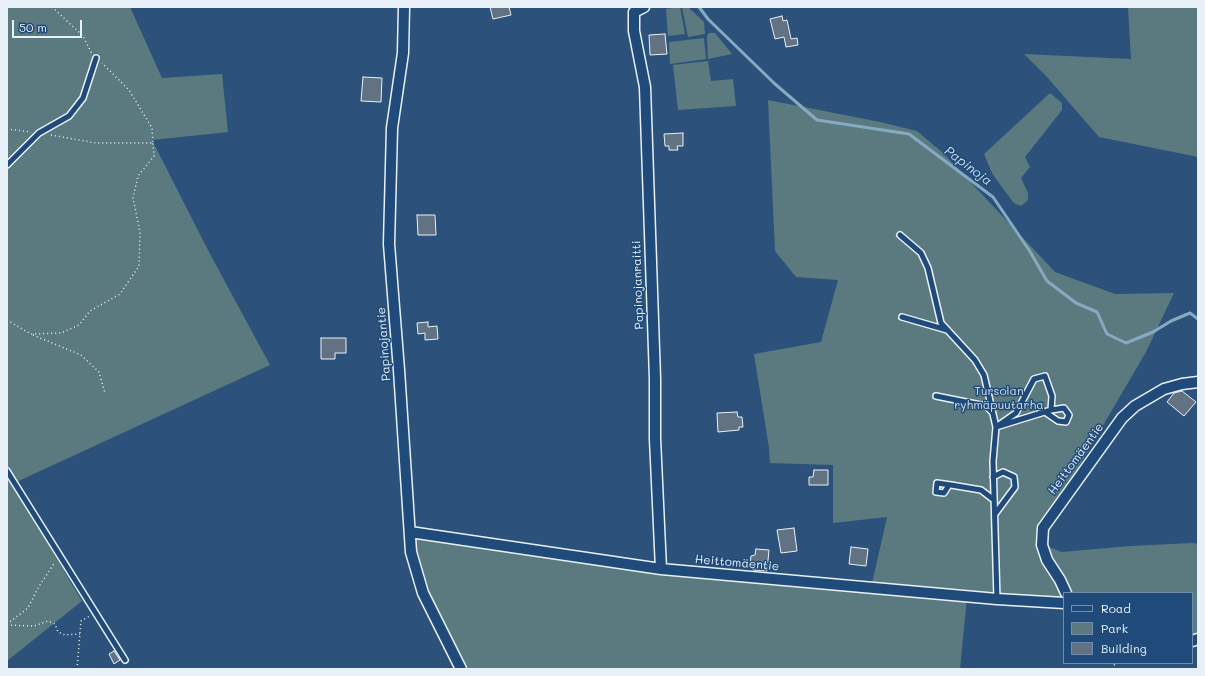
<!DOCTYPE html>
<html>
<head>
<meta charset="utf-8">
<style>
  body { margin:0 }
  #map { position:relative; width:1205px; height:676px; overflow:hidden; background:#2c527c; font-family:Mali,sans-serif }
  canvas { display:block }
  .frame { position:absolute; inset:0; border:8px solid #e8f1f8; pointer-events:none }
  .legend { position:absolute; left:1063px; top:592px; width:130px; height:72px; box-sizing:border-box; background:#1f4a7a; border:1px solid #6f8dac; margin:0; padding:5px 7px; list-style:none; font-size:12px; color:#e8f1f8 }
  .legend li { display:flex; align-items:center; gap:8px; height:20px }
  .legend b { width:20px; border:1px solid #6f8dac }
  .scale { position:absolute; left:12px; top:20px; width:70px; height:18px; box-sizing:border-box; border:2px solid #e8f1f8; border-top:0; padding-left:5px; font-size:12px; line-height:14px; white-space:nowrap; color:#e8f1f8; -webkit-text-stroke:3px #1f4a7a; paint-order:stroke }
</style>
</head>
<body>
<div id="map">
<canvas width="1205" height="676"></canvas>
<div class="frame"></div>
<ul class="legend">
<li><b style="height:5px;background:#1f4a7a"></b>Road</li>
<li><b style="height:11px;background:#5a7a7f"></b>Park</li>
<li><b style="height:11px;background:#627282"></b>Building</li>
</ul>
<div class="scale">50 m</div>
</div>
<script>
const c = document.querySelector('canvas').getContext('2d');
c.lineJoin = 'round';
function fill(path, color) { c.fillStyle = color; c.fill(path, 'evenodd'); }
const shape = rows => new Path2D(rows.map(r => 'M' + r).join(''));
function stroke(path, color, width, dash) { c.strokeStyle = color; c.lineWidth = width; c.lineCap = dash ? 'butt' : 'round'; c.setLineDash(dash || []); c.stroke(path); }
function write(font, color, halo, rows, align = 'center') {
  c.font = font + ' Mali,sans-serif'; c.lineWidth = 3; c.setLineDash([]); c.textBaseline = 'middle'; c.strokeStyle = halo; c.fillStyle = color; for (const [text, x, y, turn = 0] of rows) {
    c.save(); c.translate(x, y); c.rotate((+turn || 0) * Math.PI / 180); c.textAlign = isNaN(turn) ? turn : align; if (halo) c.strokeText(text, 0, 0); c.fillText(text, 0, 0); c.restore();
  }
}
fill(shape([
  [7,7,130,7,162,78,222,74,228,132,152,140,210,254,270,365,12,484,82,601,7,661],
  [680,7,685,34,668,36,666,9],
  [682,7,688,7,704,22,705,34,688,37],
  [1128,7,1198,7,1198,157,1099,137,1047,77,1024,54,1131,59],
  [709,33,715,33,732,54,708,59,707,36],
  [704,38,706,59,670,64,669,42],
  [708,61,711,81,733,79,736,106,678,110,673,65],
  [1050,93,1062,103,1062,110,1025,157,1030,167,1021,178,1028,193,1028,200,1021,206,1014,203,1004,190,992,173,984,154],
  [768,100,880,122,917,131,943,153,1055,272,1115,294,1174,293,1146,352,1043,528,1042,545,1064,593,1064,603,967,597,960,669,461,669,423,593,410,532,661,569,871,588,887,517,833,523,833,465,770,463,769,448,754,354,821,342,838,280,796,277,775,251],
  [1193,543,1198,544,1198,635,1192,637,1192,593,1070,593,1049,556,1046,546,1062,552,1130,546]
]), '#5a7a7f');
stroke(shape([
  [699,7,708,19,775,84,817,120,909,134,993,197,1029,250,1047,281,1076,303,1097,312,1107,334,1126,343,1153,332,1171,321,1190,313,1198,319]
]), '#85aac1', 3);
const building = shape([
  [490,7,509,7,511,15,493,19,490,7],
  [782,16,783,21,787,20,791,39,797,38,798,45,786,47,784,37,775,39,770,19,782,16],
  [665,34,667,54,650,55,649,35,665,34],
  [363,77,382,78,381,102,361,101,363,77],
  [683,133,683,146,677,146,678,150,669,150,669,146,665,146,664,134,683,133],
  [417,215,435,215,436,235,418,235,417,215],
  [428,322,428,327,437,326,438,339,425,340,425,333,418,334,417,323,428,322],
  [321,338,346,338,346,353,335,353,335,359,321,359,321,338],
  [1182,391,1196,402,1184,416,1167,402,1174,393,1182,391],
  [737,412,738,417,742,417,743,427,739,427,739,430,718,432,717,413,737,412],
  [814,470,828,470,828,485,809,485,809,477,813,477,814,470],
  [794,528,797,551,781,553,777,530,794,528],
  [851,547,868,549,866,566,849,564,851,547],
  [756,549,769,550,767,571,753,570,754,565,750,564,751,556,755,555,756,549],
  [114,651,120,660,114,664,109,654,114,651]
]);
fill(building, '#627282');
stroke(building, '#e8f1f8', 1);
const lane = shape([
  [7,165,39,133,69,116,83,98,96,58],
  [900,235,921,253,928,268,941,323,975,360,984,375,996,427,993,461,997,599],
  [902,317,947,330],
  [1045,376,1052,396,1051,410,996,427,1016,413,1034,379,1045,376],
  [936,396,986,406,992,412],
  [1045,412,1058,421,1066,422,1069,415,1064,408,1051,410],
  [7,471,125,660],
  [993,477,1003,472,1014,477,1015,487,995,514],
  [949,485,944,493,936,492,937,483,951,485,981,490,994,500]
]);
const street = shape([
  [404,7,403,53,392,128,389,244,399,370,411,552,423,593,461,669],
  [644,7,634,12,634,31,645,87,655,379,655,439,661,569],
  [410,532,661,569,997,599,1064,603],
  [1066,593,1060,580,1047,560,1042,545,1043,528,1122,418,1135,406,1164,389,1182,384,1198,382],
  [1192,641,1198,639]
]);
stroke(lane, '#e8f1f8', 8);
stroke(street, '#e8f1f8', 13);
stroke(shape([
  [52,7,83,36,92,54],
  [7,129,31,132],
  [51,135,96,143,153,143,152,128,129,90,102,63],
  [7,320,31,334,61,333,79,325,90,311,120,294,139,266,140,232,133,198,138,176,154,156,153,143],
  [33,335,81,355,99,372,105,393],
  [7,624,28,608,38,588,55,562],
  [7,625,34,626,48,621,55,624,58,632,65,635,80,634],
  [77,669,81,621,90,616],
  [1113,669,1115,663]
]), '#e8f1f8', 1.5, [1, 3]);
stroke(lane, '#1f4a7a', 5);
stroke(street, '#1f4a7a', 10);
write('12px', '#e8f1f8', '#1f4a7a', [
  ["Papinojanraitti",638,285,-92],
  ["Papinojantie",384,344,-94],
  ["Heittomäentie",1076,459,-54],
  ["Heittomäentie",737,563,5]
]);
write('12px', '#d3dfe6', '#1f4a7a', [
  ["Tursolan",999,391],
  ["ryhmäpuutarha",999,405]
]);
write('italic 13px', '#cfdfea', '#1f4a7a', [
  ["Papinoja",968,166,37]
]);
</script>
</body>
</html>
